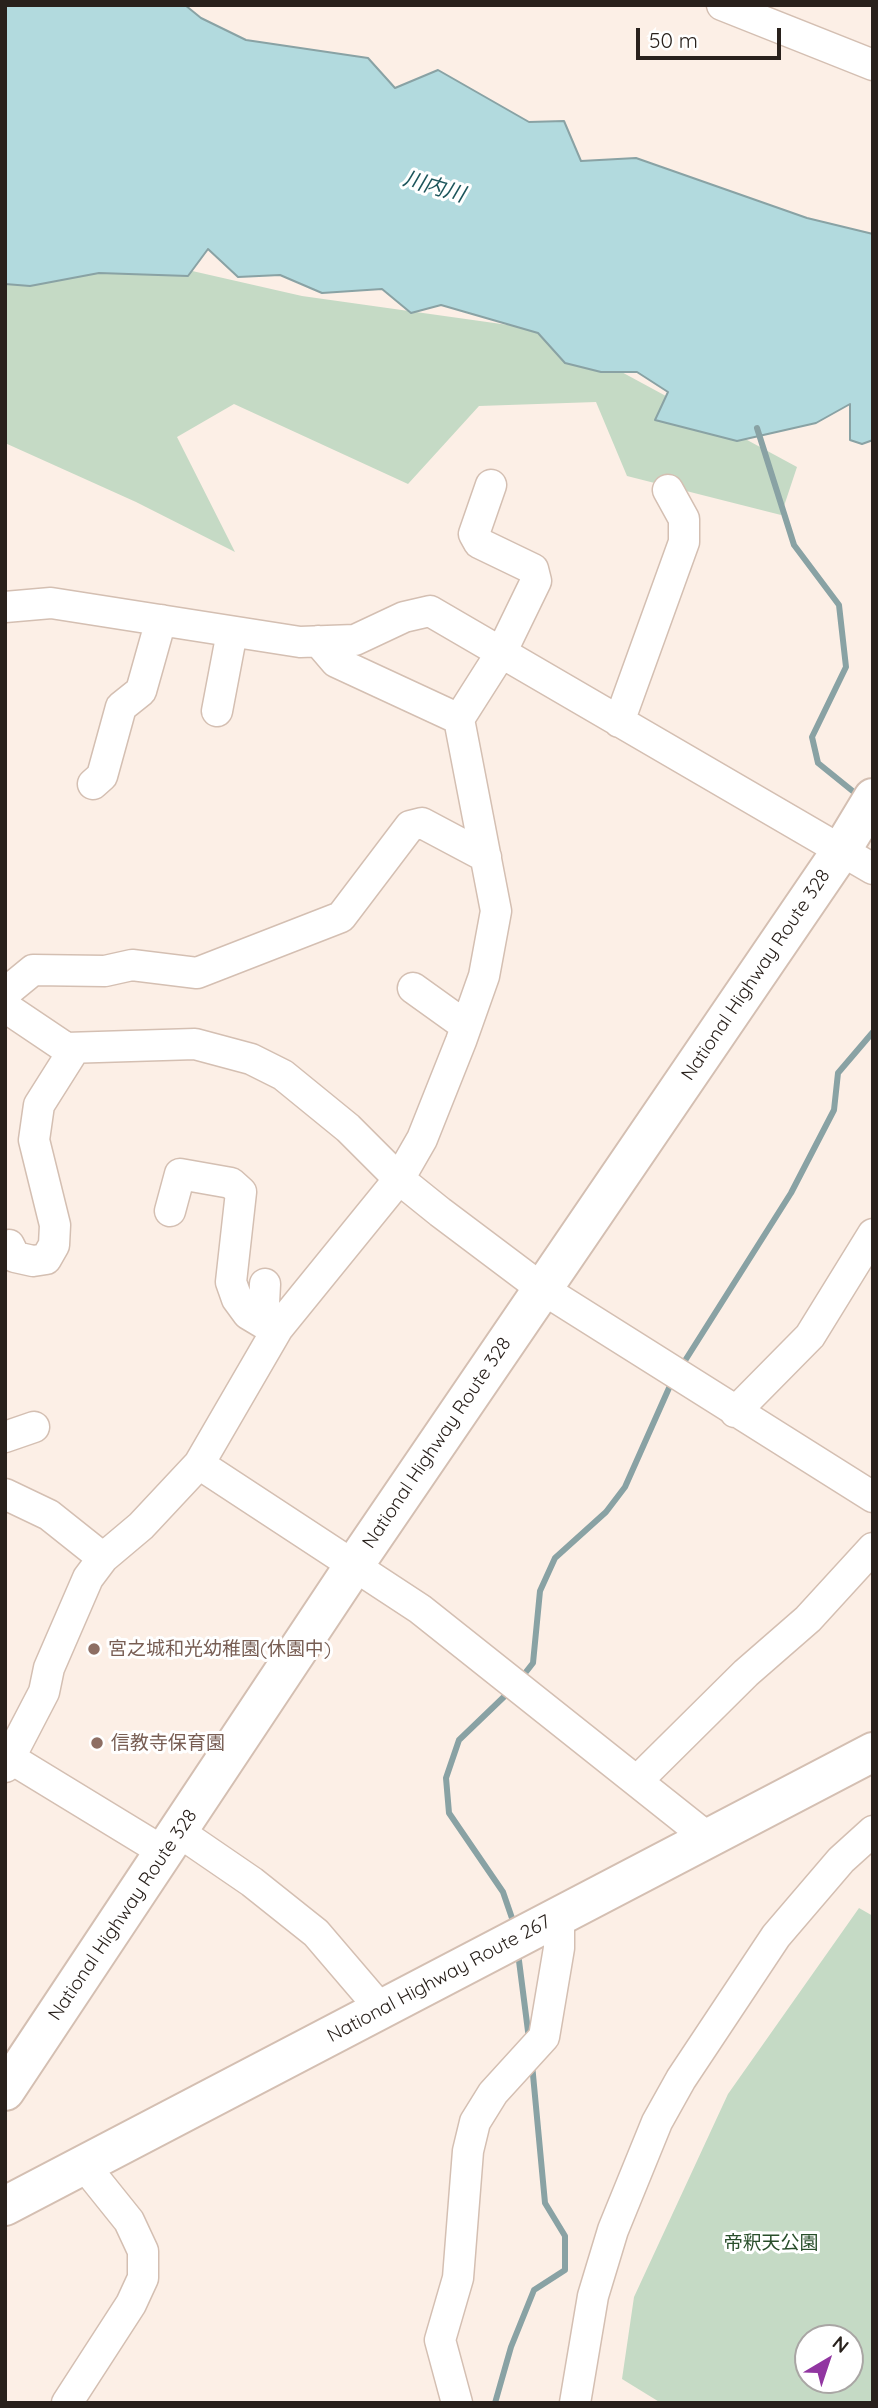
<!DOCTYPE html>
<html>
<head>
<meta charset="utf-8">
<style>
  body { margin:0 }
  #map { position:relative; width:878px; height:2408px; overflow:hidden; background:#fcefe6; font-family:Quicksand,sans-serif }
  canvas { display:block }
  .frame { position:absolute; inset:0; border:7px solid #29211c; pointer-events:none }
  .north { position:absolute; left:794px; top:2324px; width:70px; height:70px; box-sizing:border-box; background:#fff; border:2px solid #a9a6a4; border-radius:50%; rotate:39deg; font-size:19px; font-weight:700; line-height:28px; text-align:center; color:#29211c }
  .north::after { content:''; display:block; margin:auto; width:24px; height:32px; background:#9136a1; clip-path:polygon(50% 0,100% 100%,50% 72%,0 100%) }
  .scale { position:absolute; left:636px; top:28px; width:145px; height:32px; box-sizing:border-box; border:4px solid #29211c; border-top:0; padding-left:9px; font-size:21px; line-height:24px; white-space:nowrap; color:#29211c; -webkit-text-stroke:5px #fff; paint-order:stroke }
</style>
</head>
<body>
<div id="map">
<canvas width="878" height="2408"></canvas>
<div class="frame"></div>
<div class="north">N</div>
<div class="scale">50 m</div>
</div>
<script>
const c = document.querySelector('canvas').getContext('2d');
c.lineJoin = 'round';
function fill(path, color) { c.fillStyle = color; c.fill(path, 'evenodd'); }
const shape = rows => new Path2D(rows.map(r => 'M' + r).join(''));
function stroke(path, color, width, dash) { c.strokeStyle = color; c.lineWidth = width; c.lineCap = dash ? 'butt' : 'round'; c.setLineDash(dash || []); c.stroke(path); }
function write(font, color, halo, rows, align = 'center') {
  c.font = font + ' Quicksand,"Noto Sans JP",sans-serif'; c.lineWidth = 6; c.setLineDash([]); c.textBaseline = 'middle'; c.strokeStyle = halo; c.fillStyle = color; for (const [text, x, y, turn = 0] of rows) {
    c.save(); c.translate(x, y); c.rotate((+turn || 0) * Math.PI / 180); c.textAlign = isNaN(turn) ? turn : align; if (halo) c.strokeText(text, 0, 0); c.fillText(text, 0, 0); c.restore();
  }
}
fill(shape([
  [5,234,43,237,302,296,544,330,797,467,781,515,627,476,596,402,479,406,408,484,234,404,177,437,235,552,136,502,5,443],
  [859,1908,873,1916,873,2403,661,2403,622,2379,634,2297,728,2094],
  [808,2338,850,2338,850,2380,808,2380]
]), '#c5dac5');
const water = shape([
  [5,5,185,5,201,18,246,40,368,58,395,88,438,70,529,122,564,121,581,161,636,158,807,218,873,234,873,440,862,444,850,440,850,404,816,423,737,441,655,420,668,392,637,372,601,372,565,363,538,333,441,305,411,313,382,289,322,293,280,275,238,277,208,249,188,276,99,273,30,286,5,284,5,5]
]);
fill(water, '#b2dade');
stroke(water, '#89a2a4', 2);
stroke(shape([
  [757,428,794,545,839,605,846,667,812,737,818,763,860,797],
  [681,1367,791,1193,834,1110,838,1073,873,1032],
  [522,1677,533,1663,540,1591,555,1558,606,1512,625,1487,673,1379],
  [510,1691,459,1740,446,1778,449,1813,503,1892,514,1924],
  [518,1953,529,2039],
  [495,2403,511,2347,534,2290,565,2270,565,2236,545,2203,532,2064]
]), '#89a2a4', 6);
const minor = shape([
  [722,5,873,65],
  [5,607,51,603,300,642,355,640,404,617,430,611,873,869],
  [318,641,336,662,459,719],
  [217,711,232,632],
  [619,722,684,542,684,519,668,490],
  [93,784,102,776,121,707,141,691,161,620],
  [413,988,466,1026],
  [5,993,33,970,105,971,132,965,197,973,341,917,410,826,422,823,486,857],
  [5,1007,66,1048,195,1044,251,1059,283,1075,348,1128,399,1179,440,1212,541,1288,873,1497],
  [170,1211,180,1174,231,1183,241,1192,231,1282,237,1299,248,1314,263,1323],
  [9,1245,15,1257,33,1261,46,1259,54,1245,55,1225,34,1140,39,1105,75,1048],
  [265,1284,263,1323,278,1328],
  [735,1412,810,1336,873,1234],
  [5,1437,34,1427],
  [199,1464,420,1609,708,1838],
  [5,1494,49,1515,103,1558],
  [5,1755,164,1852],
  [5,1767,44,1692,49,1668,88,1578,103,1558,141,1526,199,1464,278,1328,399,1179,422,1139,461,1041,484,976,496,911,459,719,501,653,536,581,533,569,479,543,474,534,491,485],
  [637,1781,746,1673,808,1619,873,1548],
  [179,1832,252,1882,316,1933,381,2009],
  [67,2403,131,2304,143,2278,143,2251,129,2221,84,2165],
  [457,2403,440,2340,458,2278,468,2151,475,2122,493,2093,544,2037,559,1948,559,1916],
  [575,2403,593,2296,613,2230,657,2122,681,2079,776,1936,841,1860,873,1831]
]);
const highway = shape([
  [5,2091,355,1564,841,851,873,798],
  [5,2206,873,1752]
]);
stroke(minor, '#d4bfb2', 33);
stroke(highway, '#d4bfb2', 42);
stroke(minor, '#fff', 30);
stroke(highway, '#fff', 38);
for (const [x, y, r, color] of [
  [94,1649,7,"#8d6e63"],
  [97,1743,7,"#8d6e63"]
]) { const dot = new Path2D(); dot.arc(x, y, r, 0, 2 * Math.PI); c.fillStyle = color; c.fill(dot); stroke(dot, '#fff', 2.5); }
write('19px', '#29211c', '#fff', [
  ["National Highway Route 328",756,975,-56],
  ["National Highway Route 328",437,1443,-56],
  ["National Highway Route 328",123,1915,-56],
  ["National Highway Route 267",439,1979,-28]
]);
write('19px', '#785e54', '#fff', [
  ["宮之城和光幼稚園(休園中)",108,1649],
  ["信教寺保育園",111,1743]
], 'left');
write('19px', '#284e2a', '#fff', [
  ["帝釈天公園",771,2243]
]);
write('italic 21px', '#1d555b', '#fff', [
  ["川内川",434,187,16]
]);
</script>
</body>
</html>
